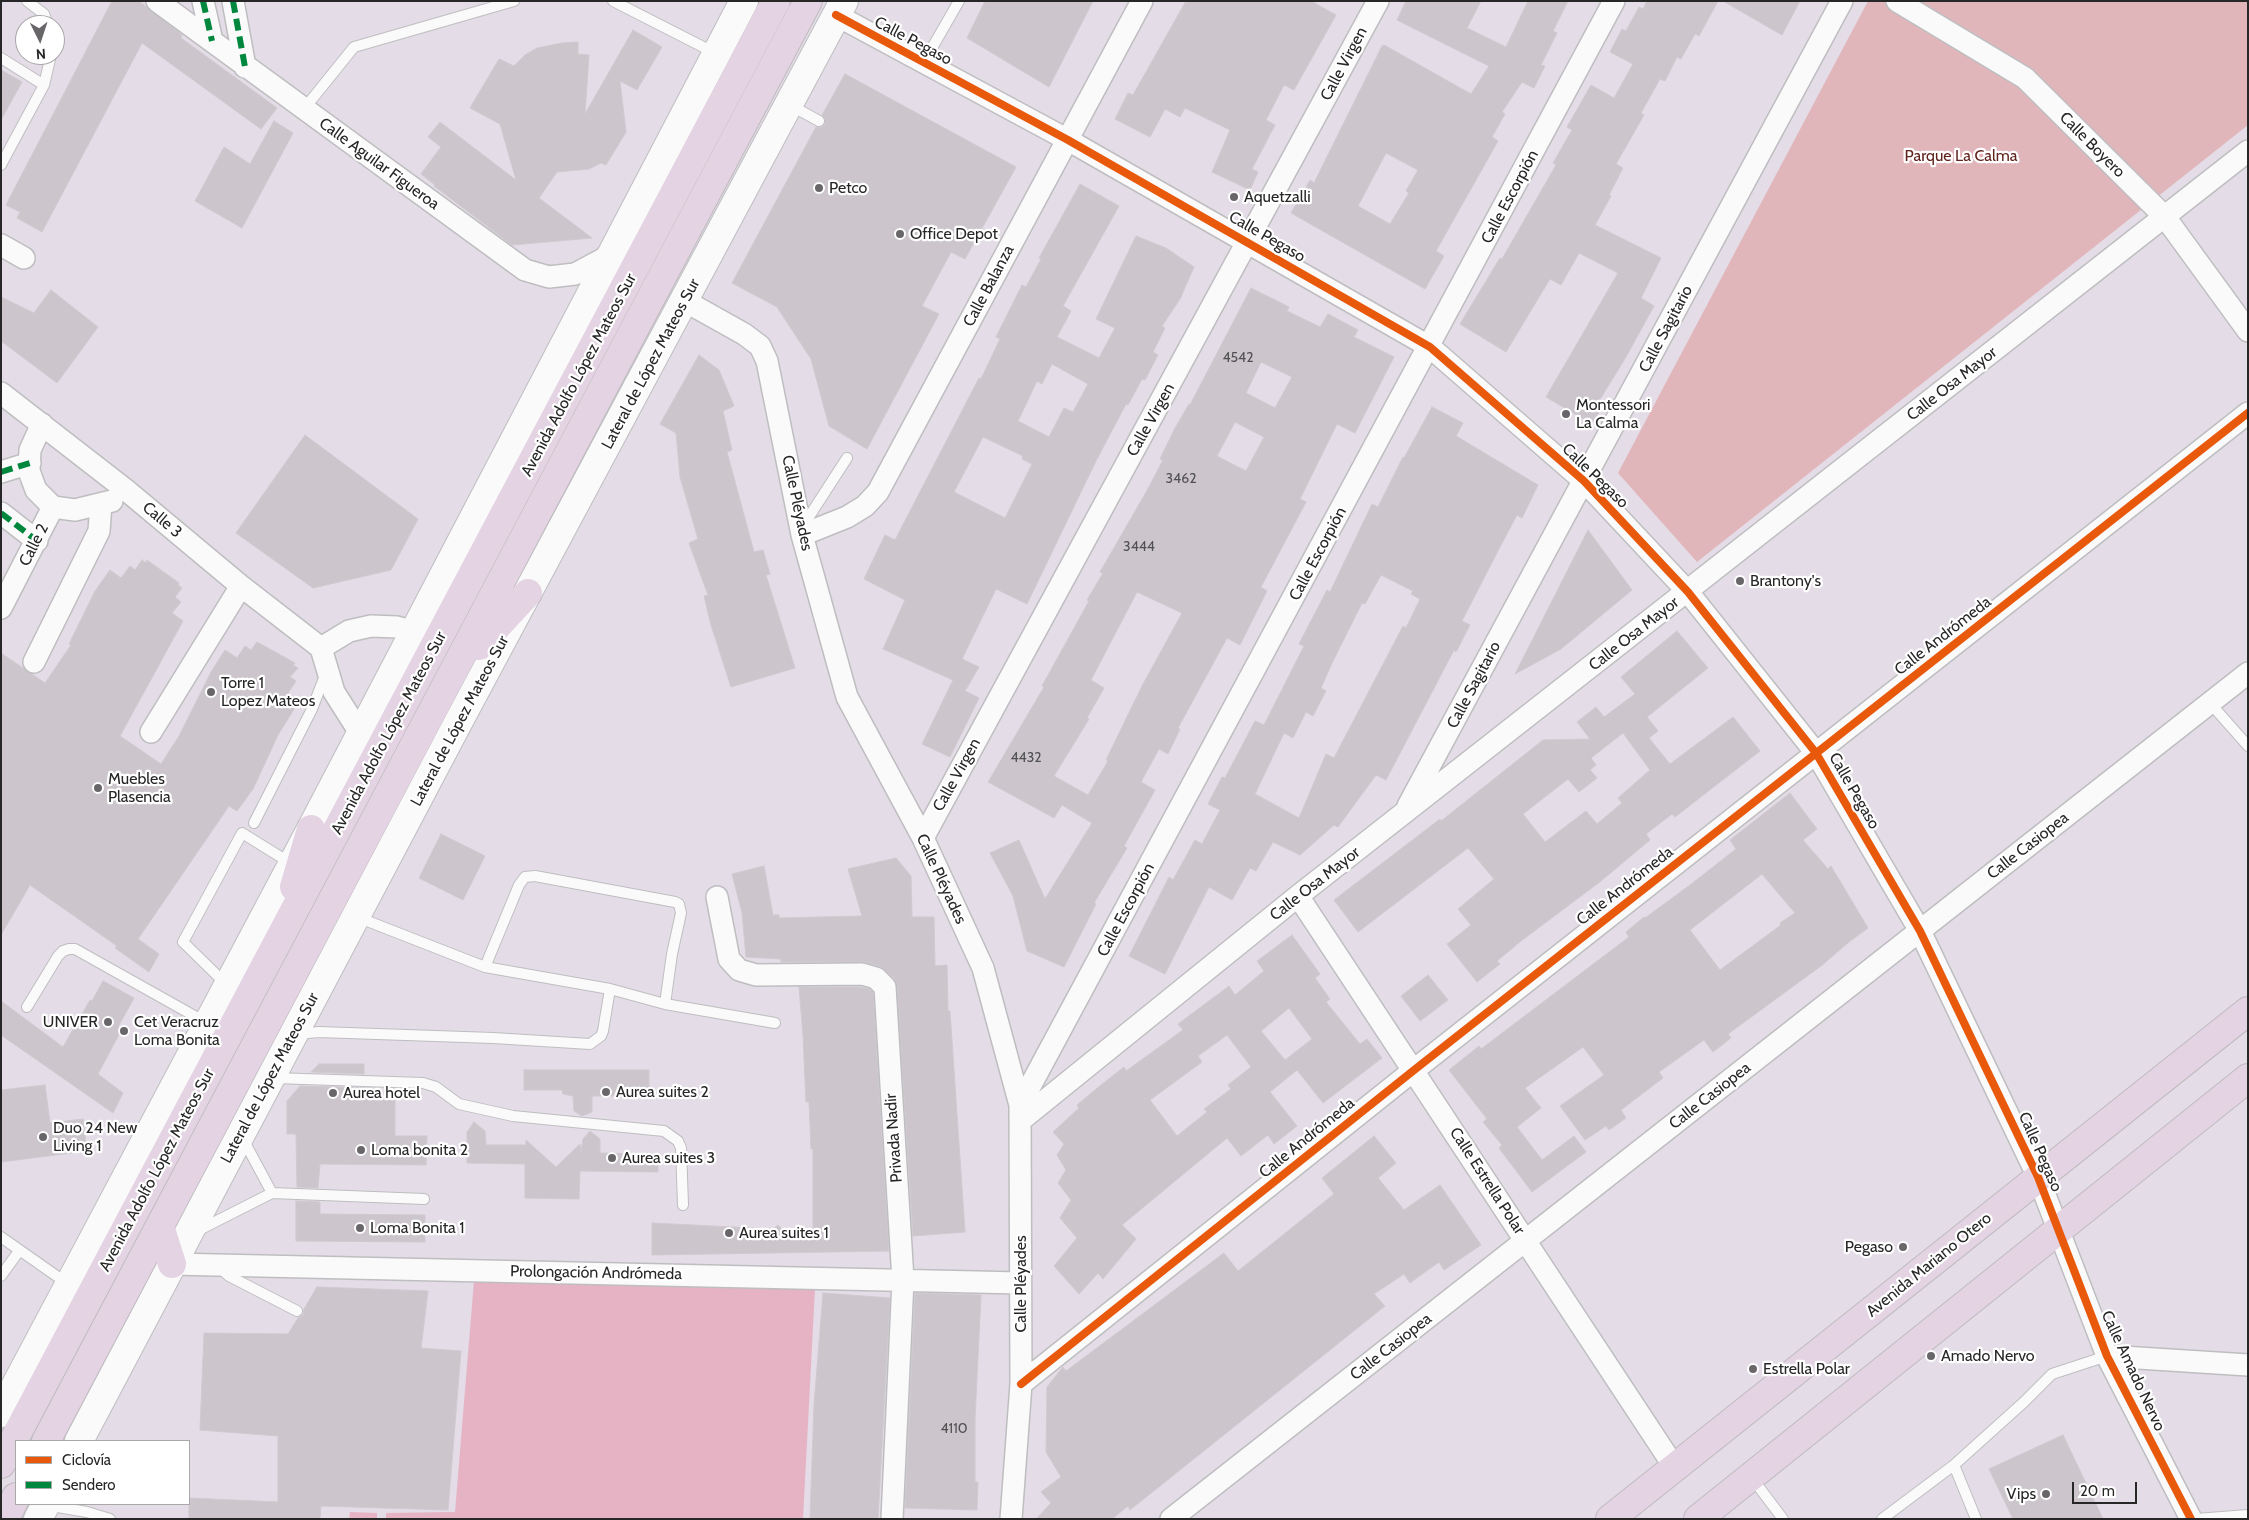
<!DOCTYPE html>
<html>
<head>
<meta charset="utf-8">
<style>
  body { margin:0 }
  #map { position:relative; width:2249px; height:1520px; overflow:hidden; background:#e4dce6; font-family:Cabin,sans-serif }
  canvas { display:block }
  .frame { position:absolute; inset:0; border:2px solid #272727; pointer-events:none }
  .legend { position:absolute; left:15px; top:1440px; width:175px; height:65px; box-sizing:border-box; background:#fff; border:1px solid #a9a9a9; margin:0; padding:6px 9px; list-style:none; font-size:15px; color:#272727 }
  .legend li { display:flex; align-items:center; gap:10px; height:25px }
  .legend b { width:25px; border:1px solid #a9a9a9 }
  .north { position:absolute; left:15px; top:15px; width:50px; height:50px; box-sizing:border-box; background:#fff; border:1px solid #a9a9a9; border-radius:50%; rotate:176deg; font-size:14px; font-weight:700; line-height:20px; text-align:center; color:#272727 }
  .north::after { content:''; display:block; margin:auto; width:18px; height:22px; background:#69666a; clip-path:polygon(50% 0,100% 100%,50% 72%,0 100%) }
  .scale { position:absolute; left:2072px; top:1482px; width:65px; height:22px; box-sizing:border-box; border:2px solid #272727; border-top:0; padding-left:6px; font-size:15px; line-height:18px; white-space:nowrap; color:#272727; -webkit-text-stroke:4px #fff; paint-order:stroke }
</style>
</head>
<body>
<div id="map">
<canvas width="2249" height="1520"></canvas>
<div class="frame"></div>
<ul class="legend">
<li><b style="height:6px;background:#e8590c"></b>Ciclovía</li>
<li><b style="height:6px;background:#00873e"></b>Sendero</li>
</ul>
<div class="north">N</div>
<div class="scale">20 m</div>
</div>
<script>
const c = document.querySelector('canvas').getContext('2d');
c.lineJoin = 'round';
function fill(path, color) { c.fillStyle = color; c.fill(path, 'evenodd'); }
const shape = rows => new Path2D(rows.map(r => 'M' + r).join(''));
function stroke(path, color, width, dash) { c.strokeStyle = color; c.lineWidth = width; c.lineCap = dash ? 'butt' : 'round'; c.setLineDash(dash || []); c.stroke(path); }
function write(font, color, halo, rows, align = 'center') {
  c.font = font + ' Cabin,sans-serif'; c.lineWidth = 4.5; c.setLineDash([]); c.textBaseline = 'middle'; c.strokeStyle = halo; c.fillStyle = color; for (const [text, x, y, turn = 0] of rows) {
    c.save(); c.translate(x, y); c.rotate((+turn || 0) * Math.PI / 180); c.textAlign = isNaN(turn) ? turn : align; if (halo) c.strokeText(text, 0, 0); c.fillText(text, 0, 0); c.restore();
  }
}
fill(shape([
  [1868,1,2248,1,2248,125,1697,562,1618,473]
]), '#e1b6bb');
fill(shape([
  [474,1281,815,1288,803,1519,386,1519,386,1513,455,1512],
  [350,1512,377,1513,377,1519,349,1519]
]), '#e5b3c4');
const building = shape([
  [112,1,139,1,182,35,181,38,277,108,261,129,142,43,42,232,17,218,20,212,6,205,112,1],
  [985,1,1093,1,1049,87,967,38,985,1],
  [1186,1,1311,1,1336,15,1294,90,1284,85,1266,120,1275,125,1252,169,1258,172,1250,190,1212,172,1230,130,1185,108,1180,117,1165,109,1150,137,1115,119,1128,93,1133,95,1186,1],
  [1406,1,1481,1,1467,28,1506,47,1528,1,1568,1,1553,31,1557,33,1541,65,1545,66,1534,88,1522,82,1502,112,1505,114,1492,137,1498,141,1436,251,1444,256,1425,289,1291,213,1310,180,1314,183,1382,46,1384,45,1471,94,1489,66,1397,20,1406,1],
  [1386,153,1418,170,1406,191,1409,193,1390,224,1358,206,1386,153],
  [1647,1,1718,1,1699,36,1695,34,1681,59,1677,57,1665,81,1660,79,1641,113,1644,115,1616,164,1623,168,1609,195,1611,196,1595,225,1661,258,1641,298,1654,306,1626,357,1599,401,1604,404,1592,424,1546,397,1618,273,1579,253,1561,285,1550,279,1506,352,1460,324,1500,258,1502,259,1556,165,1553,163,1572,130,1567,127,1591,85,1614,98,1633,64,1610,52,1622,29,1626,31,1639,7,1643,9,1647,1],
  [1723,1,1800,1,1782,35,1723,1],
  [633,30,662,47,637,90,620,81,626,132,606,165,601,163,589,169,557,172,539,198,592,238,512,245,434,186,435,185,421,174,441,147,428,137,440,122,516,180,500,124,470,108,499,59,514,66,525,55,537,48,562,43,578,42,578,54,589,55,585,114,633,30],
  [1,70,22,82,1,120,1,70],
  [845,74,1016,167,965,259,951,252,922,306,939,314,867,449,829,426,811,359,777,307,732,283,816,127,822,127,825,124,825,118,822,115,845,74],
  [274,121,293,133,242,228,195,201,224,147,250,164,274,121],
  [1080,184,1119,206,1063,306,1071,311,1057,337,1099,358,1115,328,1096,319,1136,236,1166,248,1194,267,1180,299,1162,326,1165,328,1153,352,1158,355,1145,380,1142,379,1128,405,1126,404,1096,461,1027,604,996,589,962,659,979,667,965,691,979,698,950,757,922,744,953,680,883,649,905,600,864,579,885,535,895,540,979,378,981,379,1000,339,996,337,1022,285,1026,287,1041,259,1039,258,1080,184],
  [1052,364,1088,384,1073,412,1064,408,1049,437,1018,421,1037,381,1042,384,1052,364],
  [983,437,1023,456,1022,459,1032,464,1005,518,954,492,983,437],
  [1251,288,1289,307,1287,311,1320,327,1328,314,1358,330,1354,337,1394,357,1355,433,1337,424,1300,499,1306,502,1261,587,1267,591,1240,645,1227,638,1178,728,1180,729,1168,754,1159,749,1141,782,1155,790,1124,846,1127,848,1094,903,1096,904,1064,967,1027,951,1013,896,990,853,1019,840,1045,899,1092,823,1062,805,1054,818,988,782,1044,687,1042,686,1089,601,1087,600,1103,573,1100,572,1149,487,1163,460,1160,459,1174,430,1189,404,1190,405,1251,288],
  [1261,362,1292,377,1275,408,1246,393,1261,362],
  [1235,422,1264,437,1246,471,1217,456,1235,422],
  [1137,592,1182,613,1142,686,1106,760,1108,761,1088,795,1054,776,1089,719,1087,718,1104,688,1091,680,1137,592],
  [51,290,98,327,57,383,1,341,1,297,34,313,51,290],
  [699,355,719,370,734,406,723,411,732,450,727,452,754,552,763,550,770,574,766,575,795,668,731,687,711,625,704,596,708,595,689,543,698,539,680,477,676,433,660,424,699,355],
  [1432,407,1463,423,1456,436,1538,485,1522,518,1517,515,1501,545,1462,621,1470,625,1456,652,1454,650,1386,780,1376,775,1338,827,1334,825,1300,855,1273,842,1256,871,1250,868,1232,900,1209,887,1165,974,1129,956,1169,877,1173,880,1195,840,1202,844,1220,810,1208,804,1222,777,1225,778,1255,721,1264,725,1304,646,1299,644,1327,590,1330,592,1372,504,1378,507,1403,457,1404,458,1432,407],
  [1381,575,1413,591,1411,594,1420,599,1406,628,1403,626,1334,758,1326,754,1299,818,1255,794,1284,733,1293,738,1306,712,1313,716,1326,691,1321,688,1332,663,1362,603,1365,604,1381,575],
  [305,435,418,519,391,570,313,588,236,533,305,435],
  [1588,530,1632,590,1561,649,1515,674,1588,530],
  [142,560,146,563,147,560,179,583,178,585,182,588,175,597,181,602,172,613,183,621,120,736,161,764,179,736,211,672,225,650,237,658,245,646,251,650,257,642,295,663,293,665,298,668,290,677,296,681,288,693,299,701,278,735,253,789,237,811,229,806,138,939,159,954,149,972,115,948,117,946,30,885,1,935,1,653,45,683,71,645,69,644,95,591,110,570,121,578,130,566,135,570,142,560],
  [1677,631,1708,668,1647,717,1658,731,1649,738,1670,764,1733,717,1760,751,1675,817,1672,814,1646,834,1650,840,1601,881,1521,941,1497,961,1500,964,1477,982,1447,944,1471,925,1458,909,1494,879,1468,848,1358,932,1334,900,1423,832,1440,819,1441,821,1543,740,1590,739,1577,722,1596,707,1604,717,1635,694,1621,677,1677,631],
  [1623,733,1650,770,1618,798,1622,803,1597,824,1586,811,1545,842,1523,814,1568,779,1579,792,1597,778,1590,770,1596,765,1591,758,1623,733],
  [1790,793,1817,829,1803,840,1828,869,1831,866,1868,928,1849,942,1821,966,1728,1034,1731,1038,1713,1052,1704,1040,1659,1072,1663,1078,1621,1110,1626,1118,1609,1130,1606,1126,1585,1140,1560,1106,1604,1075,1583,1047,1525,1088,1541,1108,1517,1127,1542,1160,1574,1136,1586,1152,1532,1192,1499,1148,1502,1145,1483,1122,1487,1119,1449,1070,1479,1046,1481,1049,1629,937,1626,932,1644,917,1645,918,1690,885,1736,849,1730,840,1790,793],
  [1762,874,1795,913,1780,923,1781,925,1720,970,1690,930,1762,874],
  [441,834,485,856,463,900,419,878,441,834],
  [896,858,911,876,912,917,934,917,935,966,947,965,948,1011,950,1011,965,1232,913,1236,897,986,894,978,880,966,865,962,781,962,781,959,746,957,742,913,732,874,764,866,773,915,779,915,779,918,862,916,848,869,896,858],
  [1292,935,1320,974,1315,978,1330,999,1326,1002,1360,1044,1367,1039,1382,1058,1323,1103,1297,1070,1270,1092,1297,1126,1274,1144,1268,1135,1241,1156,1227,1138,1122,1225,1136,1239,1103,1279,1098,1273,1079,1294,1054,1266,1077,1238,1060,1218,1071,1200,1058,1183,1066,1170,1057,1155,1064,1144,1053,1132,1079,1108,1077,1105,1101,1085,1124,1067,1126,1071,1183,1030,1178,1024,1229,986,1235,995,1264,971,1257,961,1292,935],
  [1289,1008,1312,1039,1285,1060,1261,1031,1289,1008],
  [1227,1035,1251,1067,1228,1085,1231,1089,1204,1109,1207,1112,1177,1136,1150,1100,1202,1062,1198,1056,1227,1035],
  [1428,975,1448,1000,1420,1021,1401,996,1428,975],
  [103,981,134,998,118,1027,122,1029,98,1074,123,1093,113,1113,1,1035,1,1001,63,1047,90,1000,92,1001,103,981],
  [799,987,860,987,869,989,873,992,889,1251,652,1255,652,1223,773,1229,778,1225,783,1230,813,1229,813,1149,811,1149,809,1102,806,1102,803,1035,799,987],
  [319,1064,364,1064,364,1074,311,1072,319,1064],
  [524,1070,649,1070,649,1096,592,1096,592,1112,582,1116,574,1111,573,1096,563,1094,562,1090,524,1090,524,1070],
  [45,1085,50,1123,83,1119,87,1151,1,1162,1,1090,45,1085],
  [300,1086,373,1088,373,1100,395,1100,395,1136,427,1136,426,1165,320,1164,318,1188,297,1187,296,1134,287,1134,287,1101,300,1086],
  [474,1122,485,1131,486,1145,526,1145,526,1140,556,1167,580,1144,581,1153,583,1139,590,1131,600,1139,600,1153,658,1154,658,1172,580,1171,579,1199,525,1198,525,1164,467,1163,467,1132,474,1122],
  [1374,1136,1396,1163,1378,1178,1404,1210,1440,1185,1481,1245,1444,1270,1439,1262,1410,1283,1404,1274,1374,1294,1385,1306,1130,1510,1128,1506,1112,1519,1036,1519,1051,1503,1041,1492,1061,1477,1046,1452,1047,1387,1063,1367,1066,1371,1224,1253,1238,1271,1334,1194,1322,1178,1374,1136],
  [296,1201,320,1202,320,1214,425,1215,425,1242,296,1241,296,1201],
  [317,1287,428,1291,421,1348,461,1351,448,1510,321,1506,320,1519,189,1519,189,1498,278,1502,278,1436,200,1430,204,1333,288,1334,298,1318,303,1315,304,1309,317,1287],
  [823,1293,890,1298,878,1519,810,1519,814,1405,823,1293],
  [915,1293,981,1295,975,1419,975,1482,978,1482,977,1510,905,1508,915,1293],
  [2063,1435,2103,1519,2013,1519,1989,1469,2063,1435]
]);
fill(building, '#ccc6cc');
stroke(building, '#cfc9d0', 1);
const service = shape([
  [27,1,44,14,48,25],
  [613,1,715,53],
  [1,58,44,85],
  [924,62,959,1],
  [790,105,819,121],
  [304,109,354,47,514,1],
  [1,165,44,85,51,55],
  [803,526,847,458],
  [2210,703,2248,746],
  [254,823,312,709,326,673],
  [357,917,485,967,610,989,665,1004,775,1023],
  [485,967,519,885,525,877,535,876,675,902,679,904,681,913,672,954,665,1004],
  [227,985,183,942,242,833,292,864],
  [27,1007,58,956,63,951,69,949,75,949,207,1023],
  [297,1034,319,1032,493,1038,590,1044,601,1036,603,1031,610,989],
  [274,1078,423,1083,436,1087,459,1104,513,1116,664,1131,678,1141,681,1148,683,1205],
  [243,1139,272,1193],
  [197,1231,272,1193,424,1199],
  [1,1237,68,1284],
  [219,1267,229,1276,297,1311],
  [1,1276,19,1251],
  [1954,1465,1976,1519],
  [1752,1478,1783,1519],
  [46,1505,87,1512,110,1519],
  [1882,1519,1954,1465,2024,1402,2052,1374,2107,1356],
  [2196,1519,2248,1515]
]);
const minor = shape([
  [157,1,525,270,549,277,575,274,603,259,613,251],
  [203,1,212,41],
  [233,1,245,67],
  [1897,1,2025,78,2165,217,2248,331],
  [836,15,1068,140,1430,347,1584,481,1688,592,1816,753,1920,931,2038,1177,2107,1356,2191,1519],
  [1,245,24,258],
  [685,301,744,334,760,346,767,361,802,535,847,697,923,838,983,968,1020,1105,1021,1384,1011,1519],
  [1,393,126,490,241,586,321,648,334,692,360,733],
  [42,424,30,450,29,471,36,490,53,507,75,510,112,501],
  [1,472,30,463],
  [1,513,37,541],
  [802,535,847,517,865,506,878,492,1142,1],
  [1,608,53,507],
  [321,648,349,631,371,626,397,627,414,632],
  [34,662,99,531,101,504],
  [151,732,241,586],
  [1408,806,1842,1],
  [923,838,1378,1],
  [1298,896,1675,1468],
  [717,897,729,959,739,970,756,975,862,974,876,978,885,987,903,1280,892,1519],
  [1020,1105,1614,1],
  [1021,1120,1298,896,2248,151],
  [172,1264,1020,1283],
  [2107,1356,2248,1365],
  [1021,1384,1414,1070,2248,413],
  [1171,1519,2248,673]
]);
const secondary = shape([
  [1,1413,311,829,744,1],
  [79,1441,460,719,844,1],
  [38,1519,46,1504]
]);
const primary = shape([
  [479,646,528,593],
  [294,887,311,829],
  [160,1226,172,1264],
  [46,1441,808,1],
  [1,1464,776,1],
  [5,1519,16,1497],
  [1610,1519,2248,1011],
  [1698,1519,2248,1078]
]);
stroke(service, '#bebec0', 12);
stroke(minor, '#bebec0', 24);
stroke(secondary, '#bebec0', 30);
stroke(primary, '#bebbbf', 30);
stroke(service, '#fbfafb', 10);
stroke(minor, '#fbfafb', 21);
stroke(secondary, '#fbfafb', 28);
stroke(primary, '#e4d3e3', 28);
stroke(shape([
  [203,1,212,41],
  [233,1,245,67],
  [1,472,30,463],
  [1,513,37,541]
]), '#00873e', 6, [12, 6]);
stroke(shape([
  [836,15,1068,140,1430,347,1584,481,1688,592,1816,753,1920,931,2038,1177,2107,1356,2191,1519],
  [1021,1384,1414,1070,2248,413]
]), '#e8590c', 8);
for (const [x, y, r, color] of [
  [819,188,5,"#69666a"],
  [1234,197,5,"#69666a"],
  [900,234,5,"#69666a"],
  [1566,414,5,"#69666a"],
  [1740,581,5,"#69666a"],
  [211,692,5,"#69666a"],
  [98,788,5,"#69666a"],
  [108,1022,5,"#69666a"],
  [124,1031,5,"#69666a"],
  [606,1092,5,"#69666a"],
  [333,1093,5,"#69666a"],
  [43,1137,5,"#69666a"],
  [361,1150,5,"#69666a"],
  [612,1158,5,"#69666a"],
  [360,1228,5,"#69666a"],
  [729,1233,5,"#69666a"],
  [1903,1247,5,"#69666a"],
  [1931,1356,5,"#69666a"],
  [1753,1369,5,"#69666a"],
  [2046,1494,5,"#69666a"]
]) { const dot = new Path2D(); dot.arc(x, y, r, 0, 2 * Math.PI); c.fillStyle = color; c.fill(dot); stroke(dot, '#fff', 2); }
write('14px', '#515051', null, [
  ["4542",1238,358],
  ["3462",1181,479],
  ["3444",1139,547],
  ["4432",1026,758],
  ["4110",954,1429]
]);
write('16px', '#272727', '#fff', [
  ["Calle Pegaso",913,41,28],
  ["Calle Virgen",1344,64,-62],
  ["Calle Boyero",2092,145,45],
  ["Calle Aguilar Figueroa",379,164,36],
  ["Calle Escorpión",1510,197,-62],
  ["Calle Pegaso",1267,237,30],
  ["Calle Balanza",989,286,-62],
  ["Calle Sagitario",1666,329,-62],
  ["Lateral de López Mateos Sur",651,364,-62],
  ["Avenida Adolfo López Mateos Sur",579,375,-62],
  ["Calle Osa Mayor",1952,384,-38],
  ["Calle Virgen",1151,420,-61],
  ["Calle Pegaso",1595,476,44],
  ["Calle Pléyades",797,503,78],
  ["Calle 3",162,520,40],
  ["Calle 2",34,545,-63],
  ["Calle Escorpión",1318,554,-62],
  ["Calle Osa Mayor",1634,634,-38],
  ["Calle Andrómeda",1943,636,-38],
  ["Calle Sagitario",1474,685,-62],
  ["Lateral de López Mateos Sur",460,721,-62],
  ["Avenida Adolfo López Mateos Sur",389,733,-62],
  ["Calle Virgen",957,775,-61],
  ["Calle Pegaso",1854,791,60],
  ["Calle Casiopea",2028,846,-38],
  ["Calle Pléyades",941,879,65],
  ["Calle Osa Mayor",1315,884,-38],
  ["Calle Andrómeda",1625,886,-38],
  ["Calle Escorpión",1126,910,-62],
  ["Lateral de López Mateos Sur",270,1078,-62],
  ["Calle Casiopea",1710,1096,-38],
  ["Privada Nadir",894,1138,-94],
  ["Calle Andrómeda",1307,1138,-39],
  ["Calle Pegaso",2040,1152,66],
  ["Avenida Adolfo López Mateos Sur",157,1170,-62],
  ["Calle Estrella Polar",1487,1181,57],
  ["Avenida Mariano Otero",1929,1265,-39],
  ["Prolongación Andrómeda",596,1273,1],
  ["Calle Pléyades",1021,1284,-90],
  ["Calle Casiopea",1391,1347,-38],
  ["Calle Amado Nervo",2133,1371,65]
]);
write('16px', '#5f231c', '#fff', [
  ["Parque La Calma",1961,156]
]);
write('16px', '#272727', '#fff', [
  ["Petco",829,188],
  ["Aquetzalli",1244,197],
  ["Office Depot",910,234],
  ["Montessori",1576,405],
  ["La Calma",1576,423],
  ["Brantony's",1750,581],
  ["Torre 1",221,683],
  ["Lopez Mateos",221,701],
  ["Muebles",108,779],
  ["Plasencia",108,797],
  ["UNIVER",98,1022,"right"],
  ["Cet Veracruz",134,1022],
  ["Loma Bonita",134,1040],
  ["Aurea suites 2",616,1092],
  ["Aurea hotel",343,1093],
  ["Duo 24 New",53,1128],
  ["Living 1",53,1146],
  ["Loma bonita 2",371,1150],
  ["Aurea suites 3",622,1158],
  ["Loma Bonita 1",370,1228],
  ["Aurea suites 1",739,1233],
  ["Pegaso",1893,1247,"right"],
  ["Amado Nervo",1941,1356],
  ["Estrella Polar",1763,1369],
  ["Vips",2036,1494,"right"]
], 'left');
</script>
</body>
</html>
